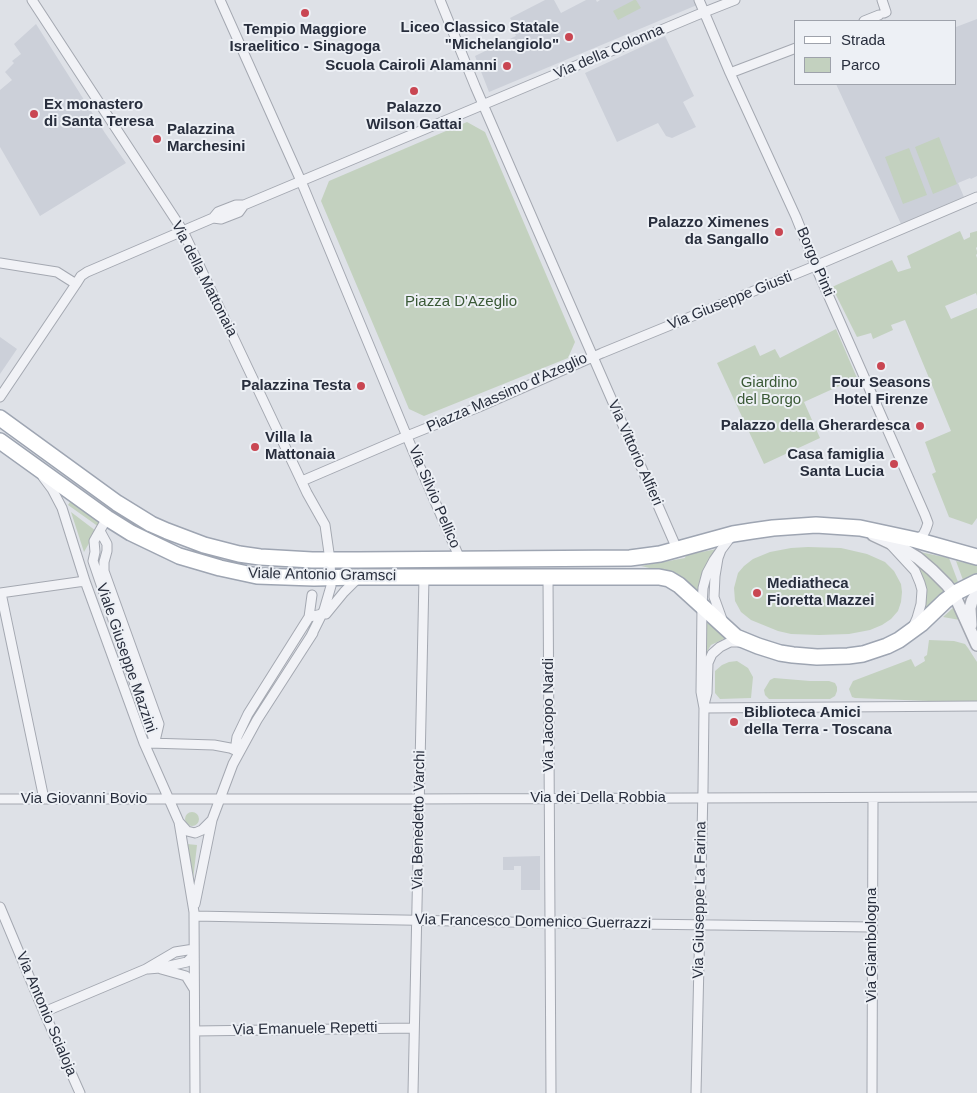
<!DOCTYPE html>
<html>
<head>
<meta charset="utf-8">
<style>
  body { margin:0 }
  #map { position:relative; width:977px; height:1093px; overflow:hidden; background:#dee1e7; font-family:Helvetica,sans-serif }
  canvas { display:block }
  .legend { position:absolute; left:794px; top:20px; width:162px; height:65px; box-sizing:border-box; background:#edf0f5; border:1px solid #9ea2ab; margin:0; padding:6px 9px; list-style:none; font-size:15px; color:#282e3d }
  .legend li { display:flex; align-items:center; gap:10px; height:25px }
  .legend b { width:25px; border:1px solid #9ea2ab }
</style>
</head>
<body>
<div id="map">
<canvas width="977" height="1093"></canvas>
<ul class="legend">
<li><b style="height:6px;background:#fff"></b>Strada</li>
<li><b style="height:14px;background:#c3d1bf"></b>Parco</li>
</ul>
</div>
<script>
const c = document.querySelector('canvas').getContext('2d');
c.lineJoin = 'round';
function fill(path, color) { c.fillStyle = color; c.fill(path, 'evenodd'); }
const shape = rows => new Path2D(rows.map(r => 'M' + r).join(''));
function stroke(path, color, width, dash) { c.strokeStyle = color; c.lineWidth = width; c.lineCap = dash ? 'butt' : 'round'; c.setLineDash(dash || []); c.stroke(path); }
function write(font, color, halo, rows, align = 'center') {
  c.font = font + ' Helvetica,sans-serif'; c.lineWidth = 4; c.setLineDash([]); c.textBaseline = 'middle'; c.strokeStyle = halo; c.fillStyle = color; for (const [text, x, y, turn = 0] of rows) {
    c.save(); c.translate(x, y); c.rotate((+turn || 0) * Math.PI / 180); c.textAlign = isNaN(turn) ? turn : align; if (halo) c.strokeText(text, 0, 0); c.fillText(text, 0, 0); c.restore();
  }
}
fill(shape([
  [545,0,554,0,561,13,586,0,596,0,597,2,600,0,695,0,697,5,489,92,475,56,516,36,511,25,513,23,510,18],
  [977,19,977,176,971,179,970,178,958,183,964,197,901,224,836,84,956,84,956,27],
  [36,24,105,133,126,163,40,216,0,147,0,90,12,80,5,72,14,63,12,61,21,54,14,44],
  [665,36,694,96,683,102,696,127,672,138,666,136,658,123,617,142,585,73],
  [0,337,17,349,0,374],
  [540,856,540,890,521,890,521,866,514,866,514,870,503,870,503,857]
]), '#ccd0d9');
fill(shape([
  [634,0,636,0,641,8,618,20,613,11],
  [467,122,485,132,575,342,568,358,424,416,409,409,321,201,329,181],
  [939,137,957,184,933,194,915,147],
  [909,148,927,195,903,204,885,157],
  [960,231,964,240,970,237,970,233,977,231,977,247,976,248,977,251,977,254,976,255,977,258,977,296,976,293,945,306,951,319,977,308,977,518,972,525,949,517,932,474,936,472,925,442,951,431,905,320,891,325,893,330,873,339,871,333,857,337,832,287,892,260,898,272,911,268,907,256],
  [836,329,857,378,804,402,820,438,764,464,717,363,755,345,760,356,775,349,780,358],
  [72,499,100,520,99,527,68,505],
  [71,512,96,531,84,552],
  [808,547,841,548,867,554,885,562,894,571,901,584,902,592,901,602,898,611,891,619,882,625,870,630,849,634,819,635,791,634,778,631,751,620,741,612,735,601,734,588,738,573,744,566,753,559,770,552,791,548],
  [717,549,700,595,662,571,641,566,685,558,686,555],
  [905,549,949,558,958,582,952,585],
  [902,553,918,564,945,590,923,613,925,603],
  [956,561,977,565,977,575,963,580],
  [954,607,960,620,943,617],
  [708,623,726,638,711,645,705,655,706,624],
  [929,640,954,641,965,644,968,648,977,662,977,703,855,698,852,697,849,689,853,681,911,659,915,667,925,661,924,657,927,655],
  [737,661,748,668,753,677,751,698,720,699,715,693,715,671,722,665,729,662],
  [774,678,810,681,829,681,835,683,837,687,837,691,835,696,830,699,769,699,765,695,764,690,770,680],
  '185 819a7 7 0 1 1 14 0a7 7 0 1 1-14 0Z',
  [187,844,197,845,192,889]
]), '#c3d1bf');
const minor = shape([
  [32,0,183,231,307,493,325,525,330,560,331,586,324,610,311,636],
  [220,0,301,181,413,451,460,559],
  [440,0,475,86,538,231,677,549],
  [699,0,730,73,796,217,818,272,925,515,928,523,926,529,923,535,916,540],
  [882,0,886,12,884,13],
  [864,21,879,15],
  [730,73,796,48],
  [213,218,221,219,239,212,244,205],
  [0,263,57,272,76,284],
  [0,397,76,284,81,276,87,272,213,218,218,212,236,205,244,205,697,15,735,0],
  [43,477,52,489,62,508,85,581,144,743,179,822,194,912,195,1093],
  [302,481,407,436,479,407,602,353,815,266,977,197],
  [107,518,94,541,95,552,93,561,155,743],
  [100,531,107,544,107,551,104,562,104,571,159,724,155,741],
  [891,545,915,571,920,583,922,590,921,604,917,618,913,627],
  [548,577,551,1093],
  [0,593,85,581],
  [1,593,44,799],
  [326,614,344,592,359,577],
  [309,617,312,595],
  [723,622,714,597,715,576,718,558,721,550,733,534],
  [704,705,707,693,708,663,712,654,720,647,730,642,742,642],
  [704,708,977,706],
  [149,743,214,745,230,748,239,752],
  [239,752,236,744,237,737,248,714,309,617,322,614],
  [0,799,410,799,977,797],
  [179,822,187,831,195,833,202,830,212,820],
  [195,904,212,820,233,764,257,720,313,633],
  [0,907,44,1012,80,1093],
  [194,916,558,923,872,927],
  [148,969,160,968,187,962,194,955],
  [161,969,186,976,194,989],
  [44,1012,146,969,175,952,194,949],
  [195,1031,414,1028],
  [413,1093,424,577],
  [696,1093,703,789,704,708,701,692,702,606,703,588,707,573,714,560,721,550],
  [872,1093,873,798]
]);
const tertiary = shape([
  [873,535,905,550,918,558,932,570,947,585,954,594,977,645],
  [971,625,970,608,972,601,977,593]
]);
const primary = shape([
  [0,418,117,503,151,524,167,531,204,545,239,554,260,557,312,560,358,560,630,558,660,554,733,534,752,531,773,528,816,525,860,528,916,540,977,557],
  [0,441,107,518,131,533,179,556,220,568,257,576,314,578,360,577,659,577,669,579,679,585,736,637,758,646,780,653,793,655,817,657,848,656,863,654,887,646,899,640,921,624,945,601,957,592,977,582]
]);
stroke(minor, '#a4a8b1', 11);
stroke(tertiary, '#a4a8b1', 14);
stroke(primary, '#9ea5b2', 18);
stroke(minor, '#f1f2f6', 9);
stroke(tertiary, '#f1f2f6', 11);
stroke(primary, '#fff', 15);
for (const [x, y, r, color] of [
  [305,13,5,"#c94652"],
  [569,37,5,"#c94652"],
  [507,66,5,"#c94652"],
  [414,91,5,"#c94652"],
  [34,114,5,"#c94652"],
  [157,139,5,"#c94652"],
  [779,232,5,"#c94652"],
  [881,366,5,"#c94652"],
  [361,386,5,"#c94652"],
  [920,426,5,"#c94652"],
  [255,447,5,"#c94652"],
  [894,464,5,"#c94652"],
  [757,593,5,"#c94652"],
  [734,722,5,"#c94652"]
]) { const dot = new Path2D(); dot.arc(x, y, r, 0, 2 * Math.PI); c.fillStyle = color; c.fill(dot); stroke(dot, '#edf0f5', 2); }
write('bold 15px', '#282e3d', '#edf0f5', [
  ["Liceo Classico Statale",559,28],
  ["\"Michelangiolo\"",559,45],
  ["Tempio Maggiore",305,30,"center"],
  ["Israelitico - Sinagoga",305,47,"center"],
  ["Scuola Cairoli Alamanni",497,66],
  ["Ex monastero",44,105,"left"],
  ["di Santa Teresa",44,122,"left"],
  ["Palazzo",414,108,"center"],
  ["Wilson Gattai",414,125,"center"],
  ["Palazzina",167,130,"left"],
  ["Marchesini",167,147,"left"],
  ["Palazzo Ximenes",769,223],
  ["da Sangallo",769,240],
  ["Four Seasons",881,383,"center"],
  ["Hotel Firenze",881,400,"center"],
  ["Palazzina Testa",351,386],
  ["Palazzo della Gherardesca",910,426],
  ["Villa la",265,438,"left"],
  ["Mattonaia",265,455,"left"],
  ["Casa famiglia",884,455],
  ["Santa Lucia",884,472],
  ["Mediatheca",767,584,"left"],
  ["Fioretta Mazzei",767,601,"left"],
  ["Biblioteca Amici",744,713,"left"],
  ["della Terra - Toscana",744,730,"left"]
], 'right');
write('15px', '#282e3d', '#edf0f5', [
  ["Via della Colonna",609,52,-23],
  ["Borgo Pinti",815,262,67],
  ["Via della Mattonaia",204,279,63],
  ["Via Giuseppe Giusti",730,301,-22],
  ["Piazza Massimo d'Azeglio",507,393,-24],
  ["Via Vittorio Alfieri",635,453,66],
  ["Via Silvio Pellico",434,497,67],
  ["Viale Antonio Gramsci",322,575,1],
  ["Viale Giuseppe Mazzini",126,658,71],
  ["Via Jacopo Nardi",549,715,-90],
  ["Via dei Della Robbia",598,798],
  ["Via Giovanni Bovio",84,799],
  ["Via Benedetto Varchi",419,820,-89],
  ["Via Giuseppe La Farina",700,900,-89],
  ["Via Francesco Domenico Guerrazzi",533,922,1],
  ["Via Giambologna",872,945,-90],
  ["Via Antonio Scialoja",46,1014,67],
  ["Via Emanuele Repetti",305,1029,-1]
]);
write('15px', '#3a5936', '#edf0f5', [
  ["Piazza D'Azeglio",461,302],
  ["Giardino",769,383],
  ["del Borgo",769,400]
]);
</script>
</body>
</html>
